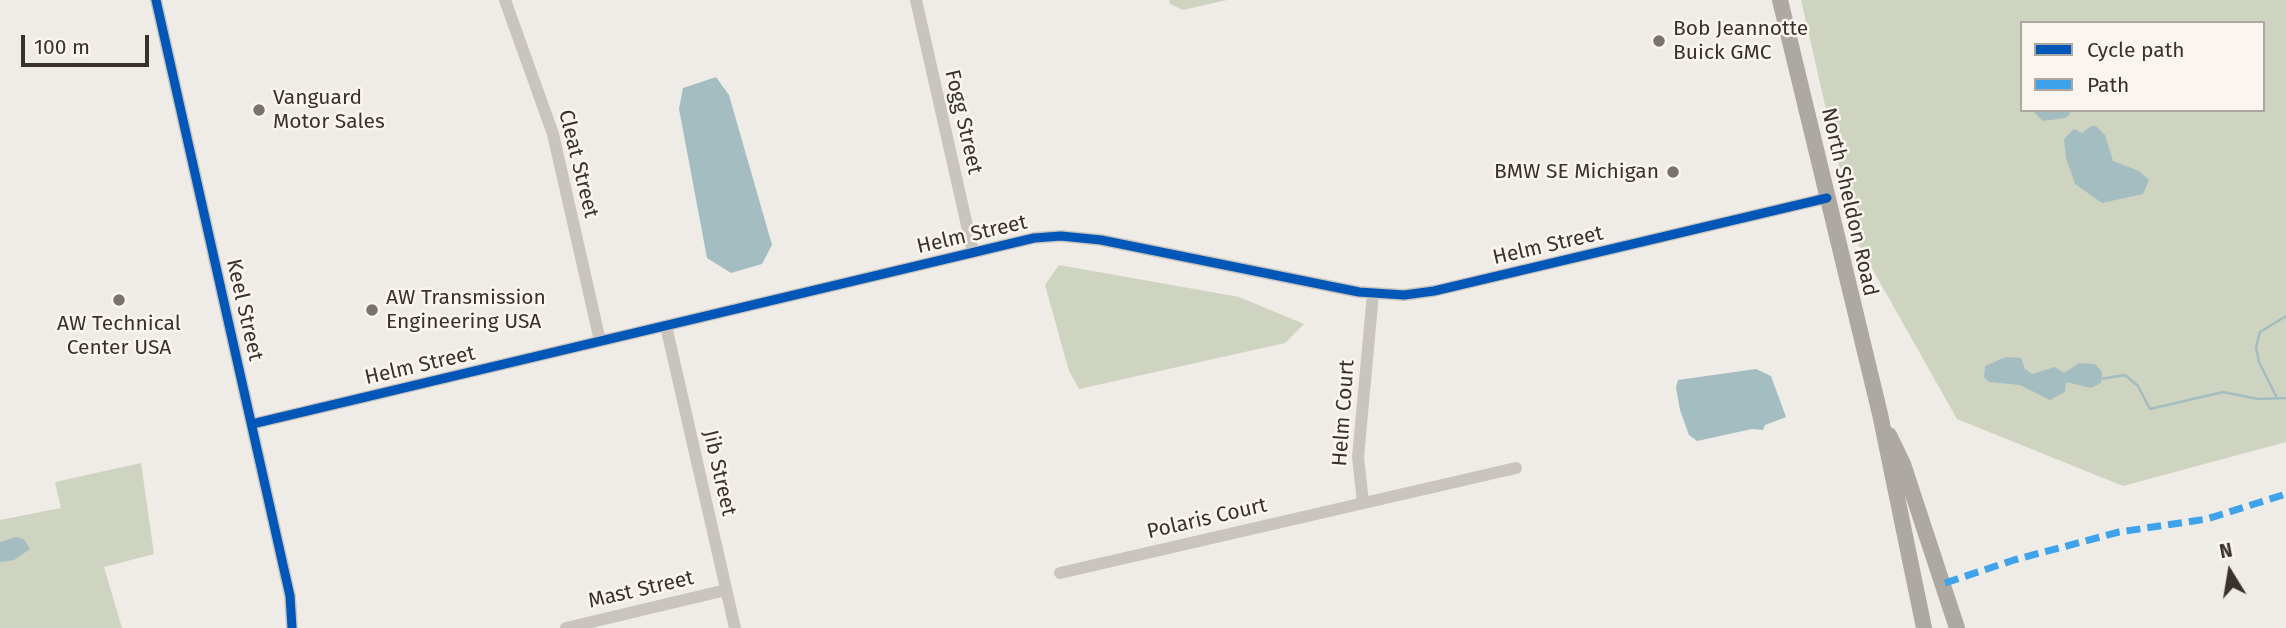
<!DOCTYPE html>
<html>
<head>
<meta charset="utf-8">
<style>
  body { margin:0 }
  #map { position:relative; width:2286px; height:628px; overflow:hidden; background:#efebe6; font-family:"Fira Sans",sans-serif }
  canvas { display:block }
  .legend { position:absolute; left:2020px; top:21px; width:245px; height:91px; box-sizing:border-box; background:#faf6ef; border:2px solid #ada7a1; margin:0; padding:9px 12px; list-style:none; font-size:21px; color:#3a312c }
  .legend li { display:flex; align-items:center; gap:14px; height:35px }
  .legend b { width:35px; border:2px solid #ada7a1 }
  .north { position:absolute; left:2195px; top:537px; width:70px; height:70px; -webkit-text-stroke:5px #faf6ef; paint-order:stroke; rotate:349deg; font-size:19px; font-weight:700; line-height:28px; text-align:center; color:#3a312c }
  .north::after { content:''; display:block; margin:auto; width:24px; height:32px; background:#3a312c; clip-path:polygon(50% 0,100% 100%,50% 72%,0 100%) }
  .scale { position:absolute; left:21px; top:35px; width:128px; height:32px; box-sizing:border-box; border:4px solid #3a312c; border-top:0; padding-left:9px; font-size:21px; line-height:24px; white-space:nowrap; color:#3a312c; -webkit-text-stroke:5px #faf6ef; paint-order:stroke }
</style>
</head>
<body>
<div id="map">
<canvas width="2286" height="628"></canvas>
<ul class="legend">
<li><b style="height:9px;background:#0057b8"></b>Cycle path</li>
<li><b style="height:9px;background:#3fa3eb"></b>Path</li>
</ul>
<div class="north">N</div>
<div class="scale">100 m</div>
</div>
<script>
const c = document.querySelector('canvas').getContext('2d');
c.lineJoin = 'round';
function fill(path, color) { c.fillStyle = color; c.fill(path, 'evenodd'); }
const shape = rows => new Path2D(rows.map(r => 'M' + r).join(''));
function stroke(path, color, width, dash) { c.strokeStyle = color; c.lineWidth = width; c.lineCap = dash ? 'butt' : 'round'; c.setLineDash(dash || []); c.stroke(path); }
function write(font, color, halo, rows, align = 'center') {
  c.font = font + ' "Fira Sans",sans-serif'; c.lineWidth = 5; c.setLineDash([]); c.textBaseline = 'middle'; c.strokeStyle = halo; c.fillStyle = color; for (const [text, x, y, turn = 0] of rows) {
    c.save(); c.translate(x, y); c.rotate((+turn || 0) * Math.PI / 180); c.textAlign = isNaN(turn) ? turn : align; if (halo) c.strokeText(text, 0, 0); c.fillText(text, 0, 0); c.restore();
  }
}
fill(shape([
  [1169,0,1227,0,1183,10,1170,4],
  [1801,0,2286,0,2286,442,2123,486,1957,419,1856,240],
  [2022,23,2263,23,2263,110,2022,110],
  [1059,265,1239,297,1304,324,1285,343,1079,389,1069,371,1045,285],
  [141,463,154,554,104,567,122,628,0,628,0,520,61,508,55,482]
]), '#cfd4c1');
fill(shape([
  [716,77,729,95,772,245,762,264,731,273,707,258,679,109,683,88],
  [2032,110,2070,110,2070,114,2065,118,2043,121],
  [2091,126,2096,126,2105,135,2113,161,2139,171,2149,180,2143,194,2102,203,2075,184,2066,158,2064,139,2074,129,2082,133],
  [2006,357,2021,358,2025,369,2032,374,2055,367,2064,373,2079,363,2095,364,2102,372,2101,383,2091,388,2066,382,2065,392,2050,400,2020,385,1989,382,1984,377,1985,366],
  [1756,369,1771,376,1786,417,1765,425,1763,430,1752,429,1697,441,1689,435,1680,410,1676,388,1678,380],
  [16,537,24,539,30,549,14,560,0,562,0,542]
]), '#a3bdc0');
stroke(shape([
  [2100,379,2125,375,2138,386,2150,409,2223,392,2258,399,2286,398],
  [2277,398,2259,362,2256,347,2260,332,2286,316]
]), '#a3bdc0', 2.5);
stroke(shape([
  [156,0,290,596,292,628],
  [505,0,553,134,600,341],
  [916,0,973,252],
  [666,326,735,628],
  [252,424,1034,238,1061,236,1101,240,1359,292,1404,295,1434,291,1827,198],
  [1363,503,1358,457,1373,294],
  [1060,573,1516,468],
  [566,628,726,590]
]), '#c9c4be', 12);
stroke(shape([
  [1780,0,1880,414,1924,628],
  [1889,435,1903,464,1957,628]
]), '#aea8a3', 16);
stroke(shape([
  [1945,583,2014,560,2119,532,2207,519,2286,494]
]), '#3fa3eb', 7, [14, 7]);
stroke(shape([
  [156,0,290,596,292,628],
  [252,424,1034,238,1061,236,1101,240,1359,292,1404,295,1434,291,1827,198]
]), '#0057b8', 9);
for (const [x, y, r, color] of [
  [1659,41,7,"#79726d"],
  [259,110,7,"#79726d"],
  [1673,172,7,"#79726d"],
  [119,300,7,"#79726d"],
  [372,310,7,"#79726d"]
]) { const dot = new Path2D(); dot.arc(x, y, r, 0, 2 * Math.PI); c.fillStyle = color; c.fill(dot); stroke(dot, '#faf6ef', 2.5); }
write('21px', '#3a312c', '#faf6ef', [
  ["Bob Jeannotte",1673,29],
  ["Buick GMC",1673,53],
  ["Vanguard",273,98],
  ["Motor Sales",273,122],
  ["BMW SE Michigan",1659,172,"right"],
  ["AW Transmission",386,298],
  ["Engineering USA",386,322],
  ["AW Technical",119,324,"center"],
  ["Center USA",119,348,"center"]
], 'left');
write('21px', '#3a312c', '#faf6ef', [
  ["Fogg Street",963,122,77],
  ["Cleat Street",578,164,76],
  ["North Sheldon Road",1849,202,77],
  ["Helm Street",972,235,-13],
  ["Helm Street",1548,246,-13],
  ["Keel Street",244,310,77],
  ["Helm Street",420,366,-13],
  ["Helm Court",1344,413,-86],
  ["Jib Street",719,473,77],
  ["Polaris Court",1207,519,-13],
  ["Mast Street",641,590,-13]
]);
</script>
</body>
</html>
